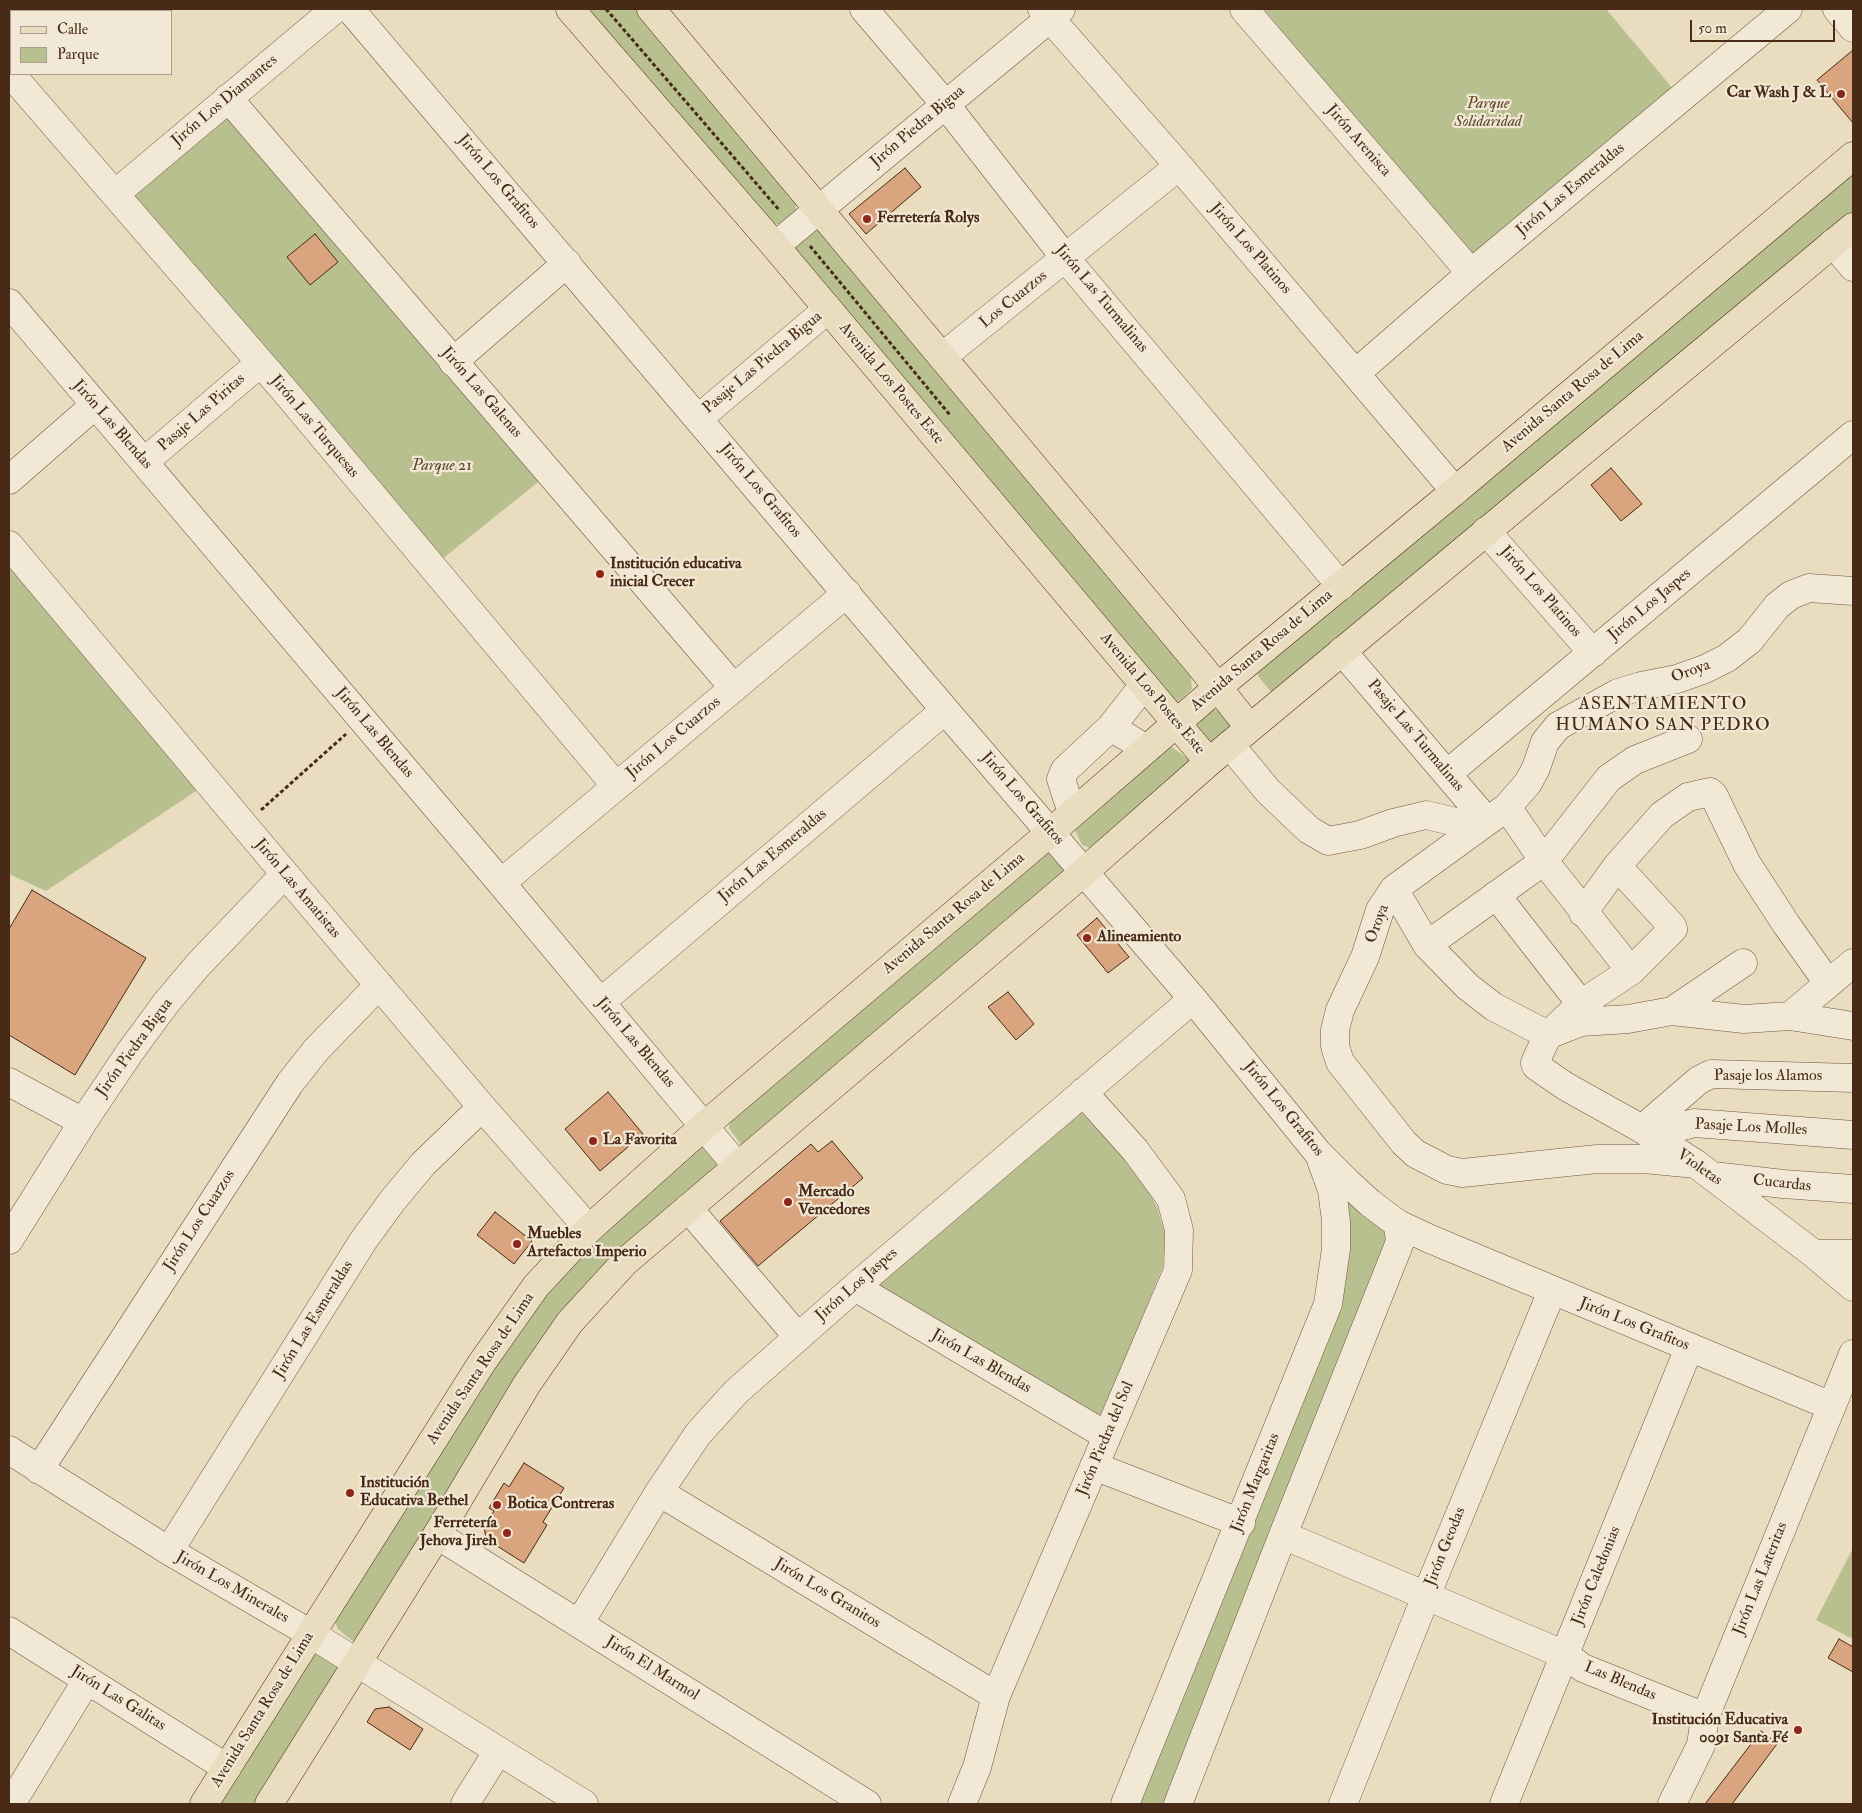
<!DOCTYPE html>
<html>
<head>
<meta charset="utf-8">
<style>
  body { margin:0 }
  #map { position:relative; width:1862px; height:1813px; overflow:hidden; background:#eadcbe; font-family:"IM FELL Double Pica",serif }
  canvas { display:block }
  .frame { position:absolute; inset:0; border:10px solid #482a16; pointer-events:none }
  .legend { position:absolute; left:10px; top:10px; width:162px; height:65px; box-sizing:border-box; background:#f1e8d5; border:1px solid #ad9c89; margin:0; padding:6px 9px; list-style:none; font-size:15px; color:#482a16 }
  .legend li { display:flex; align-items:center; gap:10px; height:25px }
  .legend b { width:25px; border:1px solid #ad9c89 }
  .scale { position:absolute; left:1690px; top:20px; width:145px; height:22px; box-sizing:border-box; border:2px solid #482a16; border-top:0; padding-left:6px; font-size:15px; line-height:18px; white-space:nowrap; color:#482a16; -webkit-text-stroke:4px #f1e8d5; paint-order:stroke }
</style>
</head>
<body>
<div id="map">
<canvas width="1862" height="1813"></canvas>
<div class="frame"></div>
<ul class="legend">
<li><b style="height:6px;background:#eadcbe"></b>Calle</li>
<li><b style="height:14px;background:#b9c090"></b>Parque</li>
</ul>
<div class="scale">50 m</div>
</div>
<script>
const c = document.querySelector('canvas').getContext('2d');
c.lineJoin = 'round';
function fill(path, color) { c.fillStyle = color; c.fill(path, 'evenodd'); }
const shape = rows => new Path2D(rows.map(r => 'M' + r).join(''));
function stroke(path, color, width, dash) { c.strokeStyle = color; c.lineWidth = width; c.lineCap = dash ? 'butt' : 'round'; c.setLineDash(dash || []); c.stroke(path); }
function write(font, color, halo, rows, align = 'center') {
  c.font = font + ' "IM FELL Double Pica",serif'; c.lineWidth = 4.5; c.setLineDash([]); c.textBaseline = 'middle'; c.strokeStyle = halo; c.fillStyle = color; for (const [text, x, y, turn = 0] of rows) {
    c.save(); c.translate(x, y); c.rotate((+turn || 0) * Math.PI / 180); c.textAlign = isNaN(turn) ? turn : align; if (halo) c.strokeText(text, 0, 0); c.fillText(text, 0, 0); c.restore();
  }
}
fill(shape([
  [591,9,637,9,796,197,796,211,780,224,767,224,592,19],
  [1264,9,1606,9,1674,90,1474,264],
  [227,109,542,479,436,564,125,197],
  [1853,168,1853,216,1272,693,1258,676,1256,669],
  [821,230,1191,677,1192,689,1178,702,1170,702,797,258,794,245,808,231],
  [9,558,199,789,46,891,9,874],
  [1212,709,1223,712,1227,716,1231,727,1218,744,1207,743,1197,730,1198,719],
  [1172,747,1189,760,1188,771,1095,850,1082,845,1075,830,1080,821,1162,750],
  [1044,847,1055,849,1068,873,742,1146,729,1128,730,1118],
  [1080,1111,1139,1174,1157,1207,1165,1234,1163,1266,1101,1419,876,1284],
  [701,1143,723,1161,628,1249,355,1643,338,1629,334,1619,544,1290],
  [1350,1198,1391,1234,1168,1804,1136,1804,1332,1310,1340,1208],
  [1853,1548,1853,1639,1816,1620],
  [315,1649,345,1665,258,1804,219,1804]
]), '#b9c090');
const building = shape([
  [1853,50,1853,123,1817,80,1853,50],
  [905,168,921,187,866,234,849,214,905,168],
  [315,234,338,262,310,285,287,257,315,234],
  [1611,468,1642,504,1621,521,1591,485,1611,468],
  [32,890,146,958,75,1075,9,1035,9,929,32,890],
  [1097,918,1129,957,1108,973,1077,935,1097,918],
  [1008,992,1034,1024,1016,1040,988,1007,1008,992],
  [608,1092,643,1134,600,1171,565,1129,608,1092],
  [832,1141,863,1178,758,1266,720,1221,811,1144,818,1152,832,1141],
  [495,1212,532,1241,514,1264,477,1235,495,1212],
  [524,1463,564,1488,543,1522,547,1525,524,1563,486,1539,484,1526,494,1511,489,1508,504,1483,509,1487,524,1463],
  [1839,1639,1853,1647,1853,1672,1828,1658,1839,1639],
  [389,1707,423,1729,410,1750,367,1722,375,1709,389,1707],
  [1761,1731,1777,1744,1732,1804,1705,1804,1761,1731]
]);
fill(building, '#d9a57e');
stroke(building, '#482a16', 1);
const minor = shape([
  [350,9,945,710,1193,999,1318,1153,1347,1182,1370,1203,1398,1224,1430,1239,1831,1406],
  [864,9,945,104,1066,259,1341,586],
  [1042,9,1179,166,1455,491],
  [1244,9,1471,273],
  [1837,9,1853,28],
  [104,11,107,9],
  [9,72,285,391,616,786],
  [228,98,734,688],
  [115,194,335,9],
  [1833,243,1853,267],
  [775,246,1061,9],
  [9,303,501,883,737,1166],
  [942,357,1179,166],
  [453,362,567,263],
  [1356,373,1471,273,1788,9],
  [699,418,828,309],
  [144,462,260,363],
  [9,480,95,405],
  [1486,531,1593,653],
  [9,545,285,874,482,1107,589,1229],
  [1342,651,1487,821],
  [1111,727,1146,749],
  [1230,745,1268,791,1309,830,1328,841,1360,835,1393,823,1426,815,1456,822,1469,834],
  [1447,774,1853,435],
  [1507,807,1544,861,1631,971],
  [1072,813,1061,779,1065,770,1111,727,1144,685],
  [1617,866,1672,926,1673,929,1631,971,1581,1004,1548,1035,1537,1058,1535,1063,1536,1066,1565,1086,1642,1129,1696,1164,1814,1254,1853,1287],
  [501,883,847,593],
  [1394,889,1427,945,1468,987,1494,1007,1548,1035,1581,1022,1628,1019,1672,1011,1744,1019,1790,1016,1853,1026],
  [1496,895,1581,1004],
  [1583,913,1617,866,1662,815,1688,797,1710,792,1714,796,1747,864,1786,924,1828,983],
  [1427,945,1544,861,1609,778,1635,760,1688,739],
  [601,1002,945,710],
  [1672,1011,1743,963],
  [1790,1016,1853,963],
  [9,1082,83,1122],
  [1642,1129,1699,1080,1711,1074,1853,1078],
  [1650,1135,1694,1123,1853,1135],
  [1696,1164,1644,1159,1597,1159,1462,1173,1447,1170,1416,1154,1404,1143,1340,1062,1335,1046,1335,1030,1340,1010,1365,957,1380,910,1394,889,1507,807,1528,783,1536,768,1545,742,1558,726,1618,693,1641,686,1677,679,1705,669,1727,658,1750,640,1777,606,1791,595,1809,588,1853,591],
  [1713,1176,1783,1184,1853,1189],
  [688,1208,798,1337],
  [9,1240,83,1122,130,1052,166,1003,198,965,285,874],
  [1814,1254,1853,1254],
  [855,1287,1107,1436],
  [9,1450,169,1551,311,1634,584,1804],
  [1094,1466,1241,1523],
  [39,1470,290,1083,316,1050,379,985],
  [659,1492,996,1696],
  [437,1535,867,1804],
  [1283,1535,1565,1655,1583,1668,1705,1717],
  [169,1551,363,1241,393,1200,423,1164,482,1107],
  [579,1624,659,1492,698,1434,736,1392,855,1287,1193,999],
  [9,1631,227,1768],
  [11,1804,87,1680],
  [465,1804,498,1751],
  [962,1804,977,1767,996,1696,1178,1270,1179,1230,1171,1199,1135,1150,1083,1092],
  [1125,1804,1328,1304,1336,1249,1336,1221,1332,1190,1321,1160],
  [1178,1804,1283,1535,1400,1242,1398,1224],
  [1343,1804,1426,1596,1552,1291],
  [1504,1804,1689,1348],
  [1672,1804,1701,1745,1705,1717,1853,1354]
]);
const major = shape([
  [570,9,775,246,1209,762],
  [651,9,1198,663,1250,728],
  [204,1804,481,1364,536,1286,589,1229,704,1126,1051,832,1217,688,1455,491,1853,156],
  [269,1804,437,1535,527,1384,570,1322,625,1262,1084,872,1209,762,1853,227]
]);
stroke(minor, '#705640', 29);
stroke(major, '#482a16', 29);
stroke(shape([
  [606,9,780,211],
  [810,246,950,415],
  [261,810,346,734]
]), '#482a16', 3, [4, 2.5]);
stroke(minor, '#f1e8d5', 28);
stroke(major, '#eadcbe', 28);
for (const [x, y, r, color] of [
  [1841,94,5,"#8f2418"],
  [867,219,5,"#8f2418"],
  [600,574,5,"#8f2418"],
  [1087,938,5,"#8f2418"],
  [593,1141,5,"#8f2418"],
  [788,1202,5,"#8f2418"],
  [517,1244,5,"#8f2418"],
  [350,1493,5,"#8f2418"],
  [497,1505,5,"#8f2418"],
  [507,1533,5,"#8f2418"],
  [1798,1730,5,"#8f2418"]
]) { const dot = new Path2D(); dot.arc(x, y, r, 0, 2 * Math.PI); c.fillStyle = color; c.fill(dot); stroke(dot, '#f1e8d5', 2); }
write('bold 16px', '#482a16', '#f1e8d5', [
  ["Car Wash J & L",1831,94,"right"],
  ["Ferretería Rolys",877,219],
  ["Institución educativa",610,565],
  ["inicial Crecer",610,583],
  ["Alineamiento",1097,938],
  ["La Favorita",603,1141],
  ["Mercado",798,1193],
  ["Vencedores",798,1211],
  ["Muebles",527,1235],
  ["Artefactos Imperio",527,1253],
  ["Institución",360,1484],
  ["Educativa Bethel",360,1502],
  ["Botica Contreras",507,1505],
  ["Ferretería",497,1524,"right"],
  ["Jehova Jireh",497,1542,"right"],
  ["Institución Educativa",1788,1721,"right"],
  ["0091 Santa Fé",1788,1739,"right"]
], 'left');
write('16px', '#482a16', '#f1e8d5', [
  ["Jirón Los Diamantes",225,101,-40],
  ["Jirón Piedra Bigua",918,127,-40],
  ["Jirón Arenisca",1358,141,49],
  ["Jirón Los Grafitos",498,182,50],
  ["Jirón Las Esmeraldas",1571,190,-40],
  ["Jirón Los Platinos",1250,249,49],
  ["Jirón Las Turmalinas",1101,299,50],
  ["Los Cuarzos",1014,300,-39],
  ["Pasaje Las Piedra Bigua",763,363,-40],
  ["Avenida Los Postes Este",891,384,50],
  ["Avenida Santa Rosa de Lima",1573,392,-40],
  ["Jirón Las Galenas",481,393,49],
  ["Pasaje Las Piritas",202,413,-41],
  ["Jirón Las Blendas",112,425,49],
  ["Jirón Las Turquesas",314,427,50],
  ["Jirón Los Grafitos",760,491,50],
  ["Jirón Los Platinos",1540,592,49],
  ["Jirón Los Jaspes",1650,605,-40],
  ["Avenida Santa Rosa de Lima",1262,651,-40],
  ["Oroya",1691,672,-20],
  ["Avenida Los Postes Este",1152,694,50],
  ["Jirón Las Blendas",374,733,50],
  ["Pasaje Las Turmalinas",1415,736,50],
  ["Jirón Los Cuarzos",674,738,-40],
  ["Jirón Los Grafitos",1022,799,49],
  ["Jirón Las Esmeraldas",773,856,-40],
  ["Jirón Las Amatistas",297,889,50],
  ["Avenida Santa Rosa de Lima",954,914,-40],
  ["Oroya",1378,924,-69],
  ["Jirón Las Blendas",635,1043,50],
  ["Jirón Piedra Bigua",135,1048,-54],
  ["Pasaje los Alamos",1768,1077],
  ["Jirón Los Grafitos",1283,1109,51],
  ["Pasaje Los Molles",1751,1128,3],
  ["Violetas",1699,1168,35],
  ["Cucardas",1782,1184,6],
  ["Jirón Los Cuarzos",200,1221,-57],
  ["Jirón Los Jaspes",857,1285,-41],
  ["Jirón Las Esmeraldas",314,1320,-58],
  ["Jirón Los Grafitos",1634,1325,22],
  ["Jirón Las Blendas",981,1362,30],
  ["Avenida Santa Rosa de Lima",481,1369,-56],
  ["Jirón Piedra del Sol",1106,1439,-67],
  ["Jirón Margaritas",1256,1483,-68],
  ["Jirón Geodas",1446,1547,-68],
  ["Jirón Caledonias",1597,1576,-68],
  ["Jirón Las Lateritas",1761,1579,-68],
  ["Jirón Los Minerales",232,1588,30],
  ["Jirón Los Granitos",827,1594,31],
  ["Jirón El Marmol",652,1669,32],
  ["Las Blendas",1620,1682,23],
  ["Jirón Las Galitas",118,1699,32],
  ["Avenida Santa Rosa de Lima",263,1710,-58]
]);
write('italic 16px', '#5f482e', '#f1e8d5', [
  ["Parque",1488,105],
  ["Solidaridad",1488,123],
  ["Parque 21",442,467]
]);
c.letterSpacing = '1px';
write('18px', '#482a16', '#f1e8d5', [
  ["ASENTAMIENTO",1663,705],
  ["HUMANO SAN PEDRO",1663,726]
]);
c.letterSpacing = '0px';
</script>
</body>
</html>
